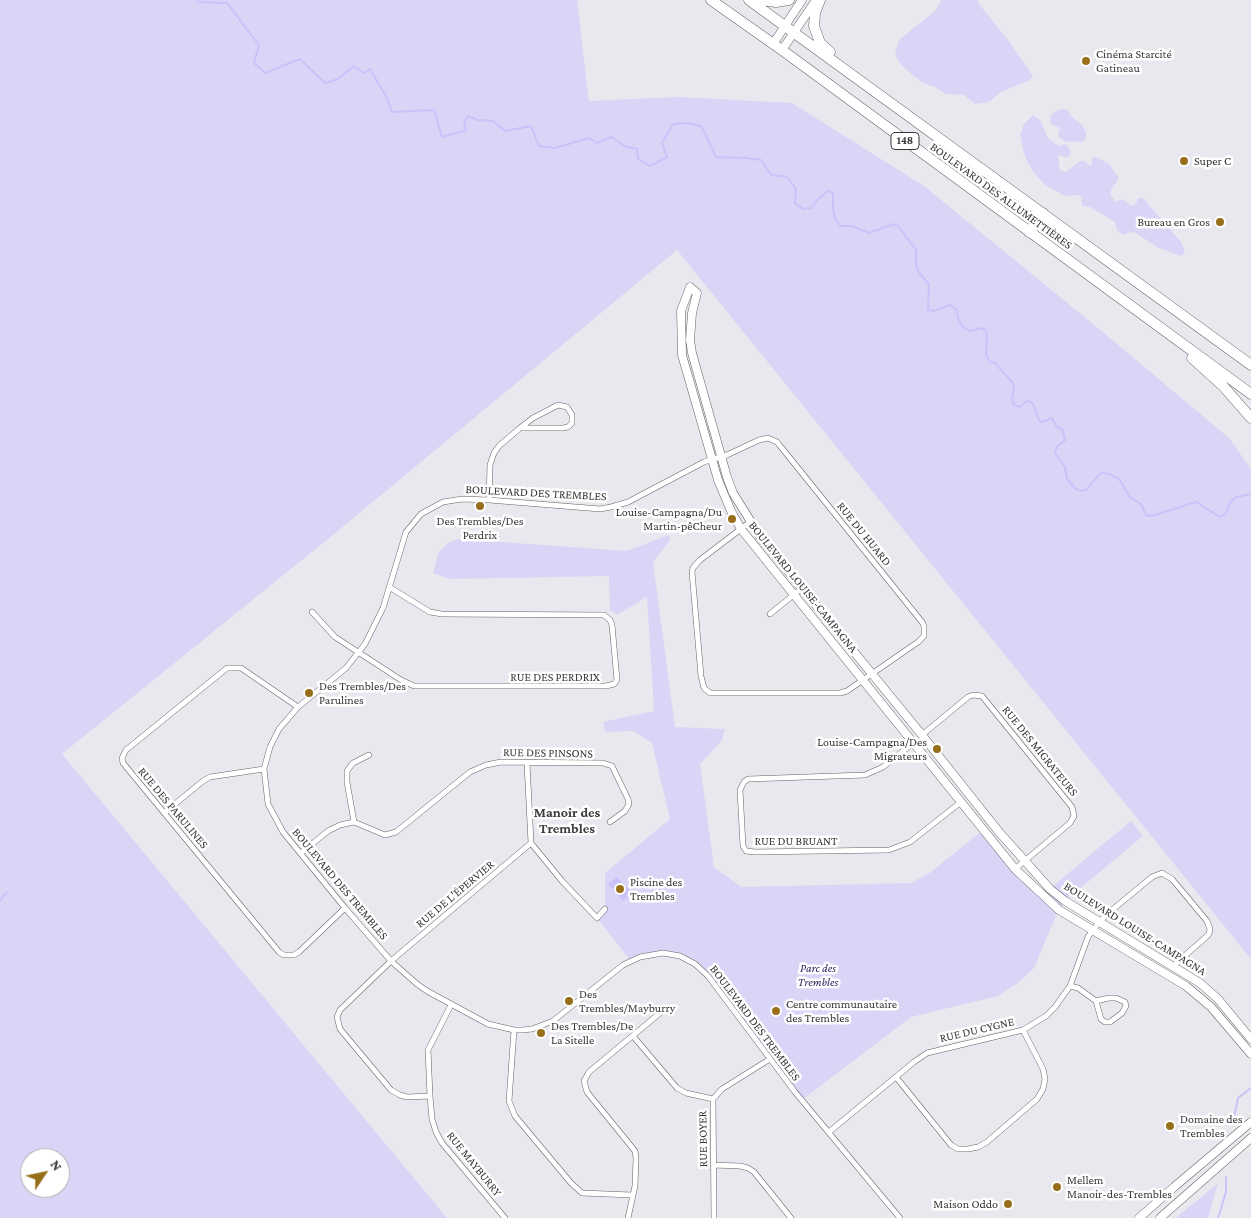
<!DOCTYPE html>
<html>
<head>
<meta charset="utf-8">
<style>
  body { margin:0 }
  #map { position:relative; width:1251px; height:1218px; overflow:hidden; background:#e9e8ee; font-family:"Crimson Pro",serif }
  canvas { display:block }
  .north { position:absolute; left:20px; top:1148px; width:50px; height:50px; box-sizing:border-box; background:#fff; border:1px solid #afafb0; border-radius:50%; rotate:56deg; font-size:14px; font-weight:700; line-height:20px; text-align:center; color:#373739 }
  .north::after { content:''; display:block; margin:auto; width:18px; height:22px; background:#976f1a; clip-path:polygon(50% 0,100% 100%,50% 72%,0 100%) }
</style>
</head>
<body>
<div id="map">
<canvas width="1251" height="1218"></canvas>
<div class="north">N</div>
</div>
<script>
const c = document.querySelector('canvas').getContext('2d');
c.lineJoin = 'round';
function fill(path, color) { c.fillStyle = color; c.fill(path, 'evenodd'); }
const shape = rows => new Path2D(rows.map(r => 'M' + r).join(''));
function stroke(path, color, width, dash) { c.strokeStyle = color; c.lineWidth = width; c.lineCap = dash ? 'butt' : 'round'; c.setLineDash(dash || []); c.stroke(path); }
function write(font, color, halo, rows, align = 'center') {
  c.font = font + ' "Crimson Pro",serif'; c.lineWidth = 5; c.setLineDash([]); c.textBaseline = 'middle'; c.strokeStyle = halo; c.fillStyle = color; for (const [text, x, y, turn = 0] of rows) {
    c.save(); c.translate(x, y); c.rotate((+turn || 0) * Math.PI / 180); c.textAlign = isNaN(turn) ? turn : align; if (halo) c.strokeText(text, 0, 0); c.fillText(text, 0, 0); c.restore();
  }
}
fill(shape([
  [0,0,577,0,589,101,679,97,792,103,924,186,1098,328,1229,438,1251,469,1251,959,677,250,328,539,62,754,447,1218,0,1218],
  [30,1158,60,1158,60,1188,30,1188],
  [941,0,978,0,979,4,1008,40,1033,76,1028,81,1001,92,989,102,975,104,964,95,946,94,935,87,923,83,909,72,898,61,895,53,899,40,935,11],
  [1061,109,1068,110,1072,117,1082,125,1086,132,1086,139,1081,143,1077,141,1069,142,1062,140,1058,136,1060,128,1051,124,1050,117,1053,113],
  [1033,115,1040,120,1048,138,1053,142,1059,146,1064,144,1068,146,1071,154,1067,158,1058,155,1060,170,1066,172,1080,161,1085,161,1089,166,1092,164,1092,158,1096,157,1109,164,1119,178,1111,190,1111,196,1116,202,1122,199,1132,206,1136,204,1138,198,1143,198,1181,242,1185,251,1181,256,1157,247,1136,233,1129,232,1123,235,1117,230,1115,222,1090,207,1083,206,1081,201,1082,197,1078,195,1065,196,1045,185,1034,173,1028,163,1024,153,1020,135,1024,124],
  [668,535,671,539,653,562,675,727,725,729,722,740,700,764,714,867,741,887,911,883,931,872,983,830,1042,895,1131,821,1143,836,1065,901,1054,920,1034,968,1018,983,998,996,911,1017,802,1100,708,976,688,959,663,953,631,961,597,918,605,909,605,873,670,819,652,743,633,731,605,732,603,722,654,711,647,597,617,615,610,610,609,576,450,579,433,573,438,553,448,543,458,539,627,551],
  [1218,1183,1208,1218,1176,1218]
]), '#d9d5f7');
fill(shape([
  [617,877,632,893,623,901,608,884]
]), '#cac3f9');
stroke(shape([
  [197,0,198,2,227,3,259,45,254,63,265,73,300,59,325,83,338,79,354,66,364,73,370,69,387,98,392,112,434,110,442,137,466,130,464,122,468,116,478,120,493,121,505,131,531,126,539,146,555,148,589,138,597,143,612,137,624,146,637,149,638,159,650,166,667,157,662,143,673,124,689,123,702,127,716,157,747,158,761,160,771,175,787,177,796,189,795,203,803,209,811,208,818,199,828,191,833,193,833,208,835,219,841,226,852,226,869,233,894,224,899,227,916,250,916,265,919,273,929,284,928,310,934,311,950,305,956,309,959,321,963,327,970,331,981,328,985,330,987,333,986,355,990,362,994,362,1013,383,1014,387,1012,400,1014,405,1020,407,1025,402,1030,401,1034,406,1039,421,1043,422,1052,418,1057,427,1063,430,1065,440,1056,448,1055,453,1065,467,1067,479,1076,489,1082,491,1086,490,1099,475,1102,473,1109,474,1119,479,1130,497,1141,504,1146,515,1152,516,1196,502,1220,517,1226,513,1229,504,1236,497,1251,494],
  [0,900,7,892],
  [1234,1117,1238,1098,1251,1088],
  [1218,1218,1226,1192,1226,1177]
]), '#cac3f9', 2);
const street = shape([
  [489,500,490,465,494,453,499,446,520,428,563,428,568,427,572,423,572,415,567,407,558,405,533,418,520,428],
  [750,522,700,560,693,568,692,572,701,676,704,688,710,693,840,693,847,691,918,642,924,636,924,626,922,622,781,447,777,442,768,438,759,440,727,455,704,462,628,502,611,507,600,509,489,500,462,499,443,502,421,514,406,532,383,608,365,644,346,668,298,707,279,729,270,747,264,769,268,804,283,832,345,908,391,961,417,984,427,991,488,1024,514,1030,523,1030,532,1029,553,1021,623,965,640,957,663,953,680,956,695,964,708,976,795,1092,900,1218],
  [312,612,335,637,401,680,414,686,606,686,614,684,617,680,612,625,610,620,604,615,442,614,430,612,389,587],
  [770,614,802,588],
  [298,707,241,668,227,668,126,750,122,758,123,763,279,952,284,955,294,955,299,952,345,908],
  [922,735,968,697,973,695,982,696,1072,807,1074,816,1070,823,1015,869],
  [913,743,883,767,865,775,748,779,744,782,740,790,743,846,746,851,755,852,889,850,910,842,961,802],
  [527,763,531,843,562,881,597,918,605,909],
  [164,813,203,781,210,777,264,769],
  [354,822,347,782,347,771,353,763,369,755],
  [301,853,328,831,340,825,354,822,385,835,396,832,470,772,486,765,501,762,603,763,612,766,628,799,629,804,625,811,610,822],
  [1070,986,1078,988,1096,1001,1101,1019,1105,1022,1110,1022,1122,1013,1126,1006,1125,1002,1116,998,1109,998,1096,1001],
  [451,1005,428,1050,430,1096,432,1119,436,1132,442,1143,505,1218],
  [514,1030,509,1101,515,1116,571,1183,582,1193,632,1195],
  [633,1036,677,1088,686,1093,713,1099],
  [896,1077,951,1145,958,1149,968,1149,978,1147,987,1142,1037,1099,1043,1089,1045,1079,1043,1069,1023,1030],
  [430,1096,407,1097,400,1095,391,1090,340,1029,337,1017,340,1010,391,961,531,843],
  [829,1132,914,1062,927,1053,1023,1030,1046,1016,1055,1007,1070,986,1088,937,1092,931,1106,915,1152,877,1162,873,1172,879,1207,921,1210,929,1209,934,1206,937,1173,966],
  [713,1165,740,1166,748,1168,754,1172,791,1218],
  [628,1218,635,1186,636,1158,635,1151,587,1092,584,1081,589,1072,660,1013],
  [714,1218,713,1099,722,1089,770,1059]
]);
const secondary = shape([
  [773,44,802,0],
  [782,50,816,0],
  [1251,1039,1218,999,1200,983,1065,901,1050,889,999,832,922,735,761,538,733,493,727,477,692,353,690,340,692,313,697,293,690,287,681,311,682,355,718,480,731,511,741,529,1015,869,1059,910,1186,986,1211,1007,1251,1054],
  [1139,1218,1174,1187,1251,1122],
  [1160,1218,1251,1138]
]);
const highway = shape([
  [711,0,782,50,1251,394],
  [749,0,1251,365],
  [761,0,776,2,789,0],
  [820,0,815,13,814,26,820,43,830,52],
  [1029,232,1043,213],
  [1192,358,1223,386,1251,418]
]);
stroke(street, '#646368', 6);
stroke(secondary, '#646368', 9);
stroke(highway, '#646368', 11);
stroke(street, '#fff', 5);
stroke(secondary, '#fff', 8);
stroke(highway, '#fff', 10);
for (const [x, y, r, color] of [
  [1086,61,5,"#976f1a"],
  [1184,161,5,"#976f1a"],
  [1220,222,5,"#976f1a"],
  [480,506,5,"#976f1a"],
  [732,519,5,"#976f1a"],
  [309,693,5,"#976f1a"],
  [937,749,5,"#976f1a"],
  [620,889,5,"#976f1a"],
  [569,1001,5,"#976f1a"],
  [776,1011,5,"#976f1a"],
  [541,1033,5,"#976f1a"],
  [1170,1126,5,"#976f1a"],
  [1057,1187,5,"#976f1a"],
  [1008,1204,5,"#976f1a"]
]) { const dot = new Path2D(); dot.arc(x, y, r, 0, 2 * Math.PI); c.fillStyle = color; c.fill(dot); stroke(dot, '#fff', 2); }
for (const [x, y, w] of [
  [905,141,28]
]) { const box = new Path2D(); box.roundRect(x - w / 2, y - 8.5, w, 17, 4); c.fillStyle = '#fff'; c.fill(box); stroke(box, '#373739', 1); }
write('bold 11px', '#373739', null, [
  ["148",905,141]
]);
write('12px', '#373739', '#fff', [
  ["Cinéma Starcité",1096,54],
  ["Gatineau",1096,68],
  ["Super C",1194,161],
  ["Bureau en Gros",1210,222,"right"],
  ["Louise-Campagna/Du",722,512,"right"],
  ["Martin-pêCheur",722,526,"right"],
  ["Des Trembles/Des",480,521,"center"],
  ["Perdrix",480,535,"center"],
  ["Des Trembles/Des",319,686],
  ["Parulines",319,700],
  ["Louise-Campagna/Des",927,742,"right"],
  ["Migrateurs",927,756,"right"],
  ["Piscine des",630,882],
  ["Trembles",630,896],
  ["Des",579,994],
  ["Trembles/Mayburry",579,1008],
  ["Centre communautaire",786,1004],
  ["des Trembles",786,1018],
  ["Des Trembles/De",551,1026],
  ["La Sitelle",551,1040],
  ["Domaine des",1180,1119],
  ["Trembles",1180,1133],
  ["Mellem",1067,1180],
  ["Manoir-des-Trembles",1067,1194],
  ["Maison Oddo",998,1204,"right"]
], 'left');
write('12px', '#373739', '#fff', [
  ["BOULEVARD DES ALLUMETTIÈRES",1001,196,36],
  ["BOULEVARD DES TREMBLES",536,493,3],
  ["RUE DU HUARD",864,534,51],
  ["BOULEVARD LOUISE-CAMPAGNA",803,587,51],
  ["RUE DES PERDRIX",555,677],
  ["RUE DES MIGRATEURS",1040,751,51],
  ["RUE DES PINSONS",548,753,1],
  ["RUE DES PARULINES",173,808,50],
  ["RUE DU BRUANT",796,841],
  ["BOULEVARD DES TREMBLES",340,884,50],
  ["RUE DE L'ÉPERVIER",455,894,-40],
  ["BOULEVARD LOUISE-CAMPAGNA",1135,929,32],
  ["BOULEVARD DES TREMBLES",755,1023,53],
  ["RUE DU CYGNE",977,1030,-13],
  ["RUE BOYER",703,1139,-91],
  ["RUE MAYBURRY",474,1164,51]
]);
write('italic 12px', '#2d1d5b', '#fff', [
  ["Parc des",818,968],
  ["Trembles",818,982]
]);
write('bold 14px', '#3d3d41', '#fff', [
  ["Manoir des",567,813],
  ["Trembles",567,829]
]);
</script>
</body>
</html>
